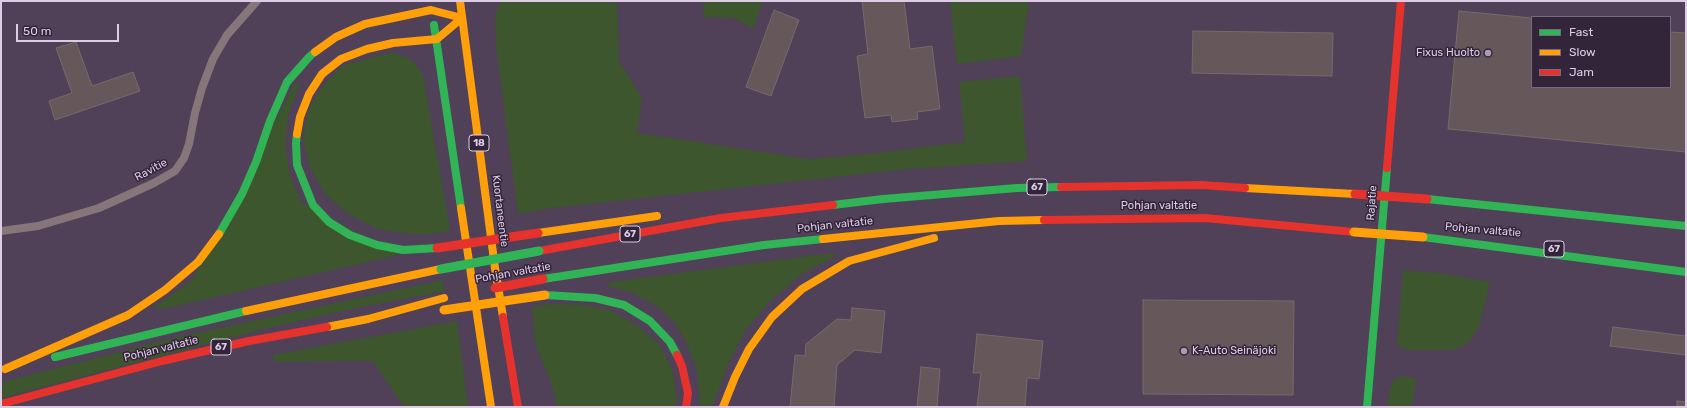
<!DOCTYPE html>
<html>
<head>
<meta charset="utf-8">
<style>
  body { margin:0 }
  #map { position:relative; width:1687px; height:408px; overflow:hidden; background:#504058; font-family:Rubik,sans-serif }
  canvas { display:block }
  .frame { position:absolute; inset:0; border:2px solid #decce7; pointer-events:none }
  .legend { position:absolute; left:1531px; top:16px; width:140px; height:72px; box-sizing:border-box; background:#322439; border:1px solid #77677f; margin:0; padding:5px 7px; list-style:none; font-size:12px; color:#decce7 }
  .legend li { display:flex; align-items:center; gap:8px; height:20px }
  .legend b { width:20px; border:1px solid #77677f }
  .scale { position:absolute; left:16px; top:24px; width:103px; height:18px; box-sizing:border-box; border:2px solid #decce7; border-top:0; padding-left:5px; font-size:12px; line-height:14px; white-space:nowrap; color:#decce7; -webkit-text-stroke:3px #322439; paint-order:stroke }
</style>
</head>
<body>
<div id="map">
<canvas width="1687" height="408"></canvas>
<div class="frame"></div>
<ul class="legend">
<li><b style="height:5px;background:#30b455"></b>Fast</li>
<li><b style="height:5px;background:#ff9f0a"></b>Slow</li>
<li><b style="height:5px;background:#e5322d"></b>Jam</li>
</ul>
<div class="scale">50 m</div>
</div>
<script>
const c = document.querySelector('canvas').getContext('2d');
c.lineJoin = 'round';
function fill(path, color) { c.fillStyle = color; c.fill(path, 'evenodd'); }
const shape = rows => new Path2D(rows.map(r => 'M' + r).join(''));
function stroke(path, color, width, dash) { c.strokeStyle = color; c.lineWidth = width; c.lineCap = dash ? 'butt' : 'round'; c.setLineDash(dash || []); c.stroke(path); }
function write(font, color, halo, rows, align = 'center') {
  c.font = font + ' Rubik,sans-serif'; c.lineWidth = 3; c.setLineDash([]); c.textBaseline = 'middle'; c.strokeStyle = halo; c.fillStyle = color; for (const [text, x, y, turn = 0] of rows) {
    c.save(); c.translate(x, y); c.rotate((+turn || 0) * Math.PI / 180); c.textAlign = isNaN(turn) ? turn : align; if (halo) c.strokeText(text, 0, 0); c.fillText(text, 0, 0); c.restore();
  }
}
fill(shape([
  [501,1,617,1,619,61,642,98,637,133,810,159,868,154,965,142,959,82,1020,76,1027,161,909,169,551,208,518,214,496,47,495,15],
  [703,1,763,1,753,29,735,18,704,17],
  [950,1,1029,1,1021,56,957,64],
  [391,52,411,59,423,75,450,231,431,234,408,234,375,228,347,213,325,194,310,167,303,140,309,109,324,85,342,66],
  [295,83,300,84,288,115,285,146,290,176,302,203,398,255,167,308,152,309,192,280],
  [832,253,837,255,799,276,768,303,745,331,728,364,712,407,698,407,700,402,697,371,687,344,675,323,657,306,631,292,607,286,610,282],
  [1403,270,1441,273,1490,282,1479,327,1468,343,1453,350,1408,350,1397,345],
  [443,280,445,291,361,307,272,327,1,398,1,383,22,377,182,336],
  [554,304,582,305,610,310,638,326,660,345,673,372,677,400,675,407,556,407,555,394,535,342,532,306],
  [457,321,468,407,404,407,373,361,275,362,272,355],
  [1400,376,1416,378,1412,407,1388,407,1389,391,1394,379]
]), '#3d562d');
const building = shape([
  [862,1,904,1,910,49,932,46,940,109,917,112,918,119,892,122,891,115,865,118,857,56,868,54,862,1],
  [774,10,799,20,771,96,746,87,774,10],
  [1459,11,1532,18,1532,87,1670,87,1670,32,1686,33,1686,152,1448,129,1459,11],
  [1193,31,1333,33,1332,76,1192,73,1193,31],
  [76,42,92,86,133,72,140,91,55,120,49,101,72,93,56,48,76,42],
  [1143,300,1294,301,1293,395,1143,394,1143,300],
  [852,308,885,311,881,353,855,350,837,365,834,407,790,407,795,355,805,356,806,344,837,319,851,320,852,308],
  [1613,327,1686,336,1686,355,1610,346,1613,327],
  [977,334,1043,341,1039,379,1027,378,1025,407,977,407,981,373,973,373,977,334],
  [921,367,940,369,937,407,917,407,921,367],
  [1677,401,1686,402,1686,407,1677,407,1677,401]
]);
fill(building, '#66585a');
stroke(building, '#78696a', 1);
stroke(shape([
  [1,231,38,226,99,208,154,183,175,171,184,158,189,144,195,113,202,88,213,59,227,35,257,1]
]), '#86767a', 8);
stroke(shape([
  [434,25,461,208],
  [297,134,296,143,297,165,313,205,329,222,350,235,377,245,403,250,437,248],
  [1427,199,1686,226],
  [833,205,883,199,1017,188,1061,187],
  [219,234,242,194,256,162,270,121,287,82,310,56,315,52],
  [1423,237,1686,272],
  [543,279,764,245,823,239],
  [545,295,595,298,624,305,650,321,670,342,677,355],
  [55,357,246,311],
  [1367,407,1387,168]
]), '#30b455', 8);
stroke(shape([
  [460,1,495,268,503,317],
  [315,52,336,37,365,24,431,10,462,18],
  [297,134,300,117,309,94,322,74,341,59,367,49,393,43,437,39,462,18],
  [1245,188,1355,194],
  [461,208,491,407],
  [538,233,657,216],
  [823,239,999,221,1044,220],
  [246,311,441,269],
  [327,327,368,319,444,298],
  [5,369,128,315,165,290,198,262,219,234],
  [723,407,735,377,749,349,772,317,802,289,849,261,934,238]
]), '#ff9f0a', 8);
stroke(shape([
  [1387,168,1401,1],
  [1061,187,1202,185,1245,188],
  [1044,220,1205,218,1354,232],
  [539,251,721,218,833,205],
  [503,317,518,407],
  [677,355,682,366,688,393,686,407],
  [1,404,162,361,249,341,327,327]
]), '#e5322d', 8);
stroke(shape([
  [441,269,539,251]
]), '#30b455', 9);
stroke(shape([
  [1354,232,1423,237],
  [444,310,545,295]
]), '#ff9f0a', 9);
stroke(shape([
  [1355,194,1427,199],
  [437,248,538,233],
  [495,288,543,279]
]), '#e5322d', 9);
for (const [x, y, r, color] of [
  [1488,53,4,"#ac9bb5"],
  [1184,351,4,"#ac9bb5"]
]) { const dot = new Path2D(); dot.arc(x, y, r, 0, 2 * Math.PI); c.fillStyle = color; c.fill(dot); stroke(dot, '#322439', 1.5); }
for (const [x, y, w] of [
  [479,143,20],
  [1037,187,20],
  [630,234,20],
  [1554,249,20],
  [221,347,20]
]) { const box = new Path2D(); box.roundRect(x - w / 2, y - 8, w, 16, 3); c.fillStyle = '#322439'; c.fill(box); stroke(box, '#decce7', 1); }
write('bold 10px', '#decce7', null, [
  ["18",479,143],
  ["67",1037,187],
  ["67",630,234],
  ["67",1554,249],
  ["67",221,347]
]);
write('11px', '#decce7', '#322439', [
  ["Fixus Huolto",1480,53],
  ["K-Auto Seinäjoki",1192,351,"left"]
], 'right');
write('11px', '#decce7', '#322439', [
  ["Ravitie",151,170,-28],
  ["Rajatie",1372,203,-86],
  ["Pohjan valtatie",1159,206],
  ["Kuortaneentie",500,211,83],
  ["Pohjan valtatie",835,225,-6],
  ["Pohjan valtatie",1483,230,5],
  ["Pohjan valtatie",513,273,-10],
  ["Pohjan valtatie",161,349,-14]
]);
</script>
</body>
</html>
